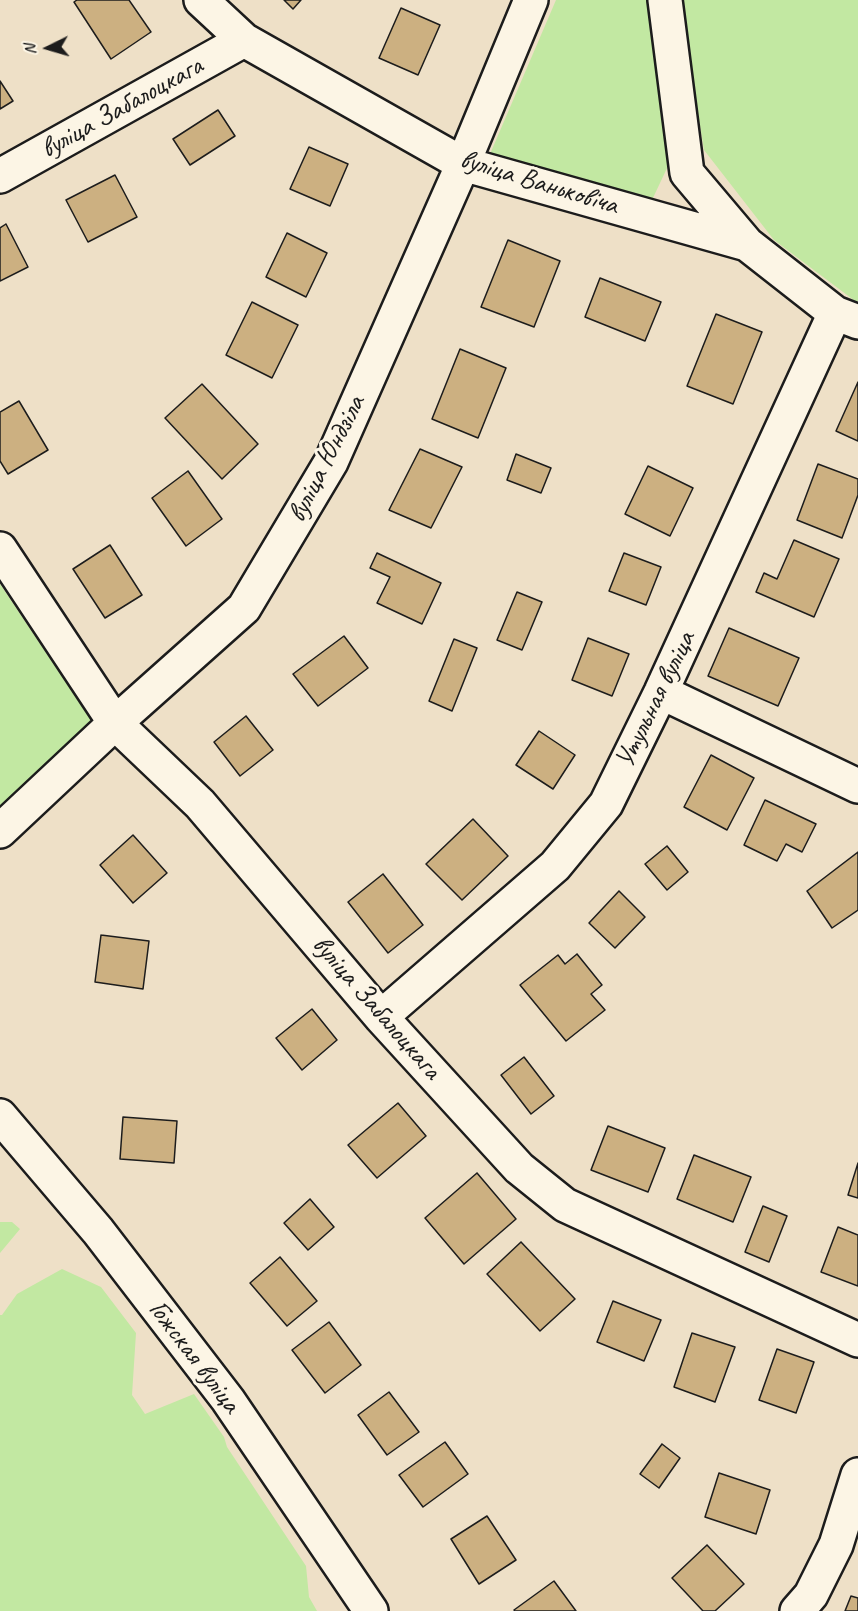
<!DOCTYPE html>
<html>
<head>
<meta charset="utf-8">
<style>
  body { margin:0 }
  #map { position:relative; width:858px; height:1611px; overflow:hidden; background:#eee0c7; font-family:Caveat,sans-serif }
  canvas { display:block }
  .north { position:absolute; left:18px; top:18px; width:60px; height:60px; -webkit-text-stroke:4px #fcf5e5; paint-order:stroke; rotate:265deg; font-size:16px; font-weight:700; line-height:24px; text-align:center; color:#1c1c1c }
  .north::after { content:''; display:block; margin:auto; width:21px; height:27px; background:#1c1c1c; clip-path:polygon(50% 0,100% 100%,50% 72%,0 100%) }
</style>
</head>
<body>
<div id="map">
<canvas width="858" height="1611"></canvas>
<div class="north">N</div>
</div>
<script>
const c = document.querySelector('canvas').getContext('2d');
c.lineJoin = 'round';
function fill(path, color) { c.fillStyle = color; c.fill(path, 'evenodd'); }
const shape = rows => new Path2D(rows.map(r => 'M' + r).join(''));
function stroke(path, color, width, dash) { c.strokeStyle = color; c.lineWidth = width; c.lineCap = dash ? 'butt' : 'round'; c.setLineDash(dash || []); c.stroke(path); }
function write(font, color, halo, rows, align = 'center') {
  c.font = font + ' Caveat,sans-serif'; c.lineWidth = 6; c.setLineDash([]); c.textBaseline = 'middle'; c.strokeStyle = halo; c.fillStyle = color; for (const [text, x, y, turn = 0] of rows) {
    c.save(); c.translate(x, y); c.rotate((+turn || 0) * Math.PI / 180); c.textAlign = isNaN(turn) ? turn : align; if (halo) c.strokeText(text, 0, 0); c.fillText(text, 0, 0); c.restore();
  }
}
fill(shape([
  [556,0,649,0,668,166,652,200,490,154],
  [679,0,858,0,858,301,855,301,774,240,704,150],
  [0,584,97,729,0,811],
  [0,1222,12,1222,20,1229,0,1253],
  [62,1269,101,1287,136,1333,132,1395,145,1414,194,1394,224,1437,227,1447,306,1566,309,1597,317,1611,0,1611,0,1315,2,1315,17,1294]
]), '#c2e8a2');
const building = shape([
  [77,0,129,0,151,32,111,59,74,2,77,0],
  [284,0,301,0,293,9,284,0],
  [401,8,440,25,418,75,379,58,401,8],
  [0,81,13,101,0,109,0,81],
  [218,110,235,136,190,165,173,139,218,110],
  [309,147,348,164,330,206,290,189,309,147],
  [115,175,137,217,88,242,66,200,115,175],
  [6,224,28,267,0,281,0,228,6,224],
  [287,233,327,253,306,297,266,277,287,233],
  [508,240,560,261,534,327,481,307,508,240],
  [600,278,661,302,645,341,585,317,600,278],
  [252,302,298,325,272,378,226,355,252,302],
  [716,314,762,332,733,404,687,386,716,314],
  [460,349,506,368,478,438,432,419,460,349],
  [858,382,858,441,836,431,858,382],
  [202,384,258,444,222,479,165,418,202,384],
  [19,401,48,450,8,474,0,461,0,412,19,401],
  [420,449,462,467,431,528,389,510,420,449],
  [516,454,551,468,541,493,507,480,516,454],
  [818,464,858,479,858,495,842,538,797,520,818,464],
  [648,466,693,488,670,536,625,514,648,466],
  [188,471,222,519,186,546,152,498,188,471],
  [794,540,839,559,814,617,756,592,764,573,777,579,794,540],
  [110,545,142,595,105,618,73,569,110,545],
  [377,553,441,583,422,624,377,603,390,577,370,568,377,553],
  [624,553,661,567,646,605,609,591,624,553],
  [517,592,542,602,522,650,497,640,517,592],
  [729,628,799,658,778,706,708,676,729,628],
  [344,636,368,668,318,706,293,674,344,636],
  [588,638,629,654,612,696,572,680,588,638],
  [454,639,477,648,452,711,429,701,454,639],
  [246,716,273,750,240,776,214,742,246,716],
  [539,731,575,755,553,789,516,765,539,731],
  [711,755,754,778,727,830,684,807,711,755],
  [765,800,816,824,802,852,786,844,777,861,744,845,765,800],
  [473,819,508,856,462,900,426,864,473,819],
  [133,835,167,873,133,903,100,865,133,835],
  [667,846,688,872,667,890,645,864,667,846],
  [858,852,858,910,832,928,807,891,858,852],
  [383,874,423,925,388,953,348,902,383,874],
  [619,891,645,917,615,948,589,923,619,891],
  [101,935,149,941,143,989,95,982,101,935],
  [577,954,602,985,591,994,605,1010,566,1041,520,985,558,955,565,964,577,954],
  [312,1009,337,1040,302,1070,276,1038,312,1009],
  [524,1057,554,1096,531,1114,501,1075,524,1057],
  [398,1103,426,1136,377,1178,348,1145,398,1103],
  [123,1117,177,1121,174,1163,120,1159,123,1117],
  [608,1126,665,1148,648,1192,591,1170,608,1126],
  [694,1155,751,1177,733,1222,677,1199,694,1155],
  [858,1163,858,1198,848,1195,858,1163],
  [477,1173,516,1219,464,1264,425,1218,477,1173],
  [310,1199,334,1227,308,1250,284,1223,310,1199],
  [763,1206,787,1216,769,1262,745,1252,763,1206],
  [838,1227,858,1235,858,1286,821,1272,838,1227],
  [521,1242,575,1299,540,1331,487,1274,521,1242],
  [280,1257,317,1301,287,1326,250,1283,280,1257],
  [613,1301,661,1320,644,1361,597,1342,613,1301],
  [329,1322,361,1365,325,1393,292,1350,329,1322],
  [692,1333,735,1347,715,1402,674,1387,692,1333],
  [777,1349,814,1362,796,1413,759,1400,777,1349],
  [389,1392,419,1432,387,1455,358,1415,389,1392],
  [445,1442,468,1474,423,1507,399,1475,445,1442],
  [662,1444,680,1458,659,1488,640,1474,662,1444],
  [719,1473,770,1490,756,1534,705,1517,719,1473],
  [487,1516,516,1560,479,1584,451,1539,487,1516],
  [707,1545,744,1584,715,1611,703,1611,672,1578,707,1545],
  [554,1581,576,1611,515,1611,514,1610,554,1581],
  [851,1596,858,1598,858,1611,845,1611,851,1596]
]);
fill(building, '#ccb081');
stroke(building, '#1c1c1c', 1.5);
const minor = shape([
  [201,0,244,40,463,164,747,244,835,313,858,322],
  [665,0,687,173,747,244],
  [0,176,244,40],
  [0,549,115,723,200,804,381,1017,519,1168,565,1205,858,1340],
  [661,692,858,786],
  [0,831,115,723,244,608,331,462,463,164,531,0],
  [381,1017,555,866,606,804,661,692,835,313],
  [0,1116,98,1231,228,1400,371,1611],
  [797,1611,811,1595,836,1545,858,1475]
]);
stroke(minor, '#1c1c1c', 38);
stroke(minor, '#fcf5e5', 33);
write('28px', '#1c1c1c', '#fcf5e5', [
  ["вуліца Забалоцкага",122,108,-29],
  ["вуліца Ваньковіча",539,183,17],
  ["вуліца Юндзіла",327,459,-63],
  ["Утульная вуліца",656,700,-64],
  ["вуліца Забалоцкага",376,1008,49],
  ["Гожская вуліца",194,1357,53]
]);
</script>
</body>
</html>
